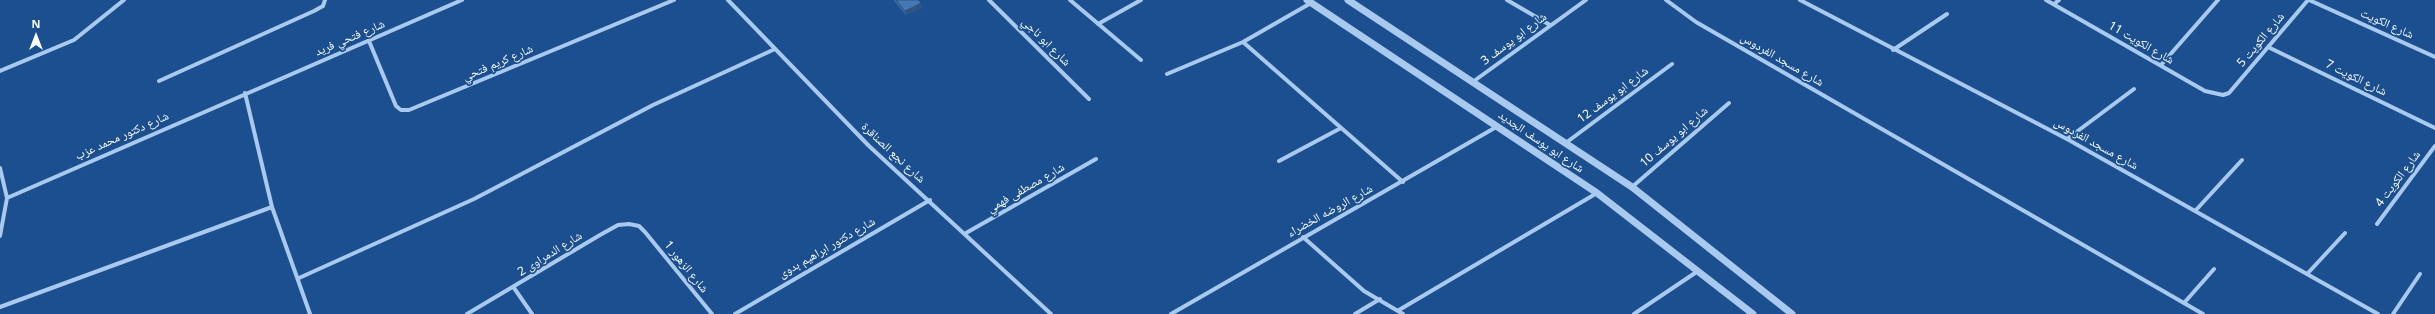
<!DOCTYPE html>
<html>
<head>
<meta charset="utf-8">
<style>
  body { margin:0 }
  #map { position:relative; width:2435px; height:314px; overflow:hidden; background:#1b4f8f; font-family:"Noto Sans",sans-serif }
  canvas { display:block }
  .north { position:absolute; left:16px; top:16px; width:40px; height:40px; -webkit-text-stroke:3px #1b4f8f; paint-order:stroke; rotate:0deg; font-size:11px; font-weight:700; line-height:16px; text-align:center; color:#fff }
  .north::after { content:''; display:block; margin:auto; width:14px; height:18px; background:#fff; clip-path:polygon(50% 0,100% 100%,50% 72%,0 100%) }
</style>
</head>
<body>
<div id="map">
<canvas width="2435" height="314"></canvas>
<div class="north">N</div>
</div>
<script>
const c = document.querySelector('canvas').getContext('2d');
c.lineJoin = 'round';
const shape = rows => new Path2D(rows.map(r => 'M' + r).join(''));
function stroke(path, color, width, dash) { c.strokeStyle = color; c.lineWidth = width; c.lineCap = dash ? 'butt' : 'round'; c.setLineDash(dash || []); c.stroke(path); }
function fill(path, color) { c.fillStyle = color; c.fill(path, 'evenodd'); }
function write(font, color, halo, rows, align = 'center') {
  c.font = font + ' "Noto Sans","Noto Naskh Arabic",sans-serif'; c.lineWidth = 3.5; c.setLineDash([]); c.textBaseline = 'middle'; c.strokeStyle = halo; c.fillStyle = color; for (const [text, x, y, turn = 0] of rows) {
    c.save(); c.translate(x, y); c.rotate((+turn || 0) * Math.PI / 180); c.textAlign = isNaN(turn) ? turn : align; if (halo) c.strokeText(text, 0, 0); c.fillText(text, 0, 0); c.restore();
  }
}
stroke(shape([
  [728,0,869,146,1051,314],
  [989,0,1089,99],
  [1070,0,1141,60],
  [1507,0,1550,25],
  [1666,0,1696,22,2203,314],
  [1800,0,2067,139,2378,314],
  [2046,0,2205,91,2223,95,2229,93,2308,0],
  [2309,0,2435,57],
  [2054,4,2059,0],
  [1098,24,1141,0],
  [369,41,396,106,401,110,409,110,674,0],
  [1243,42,1403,182],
  [2268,47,2435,128],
  [1893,50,1947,14],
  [2161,65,2218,0],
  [0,71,74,40,124,0],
  [1167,74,1243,42,1311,3],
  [159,81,314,11,323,6,325,0],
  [1474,81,1586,0],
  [245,93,272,207,310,314],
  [2067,139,2134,89],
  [1567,142,1672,64],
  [1279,161,1341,128],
  [0,168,7,198,0,236],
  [1632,187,1729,103],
  [7,198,462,0],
  [2196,210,2242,160],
  [2377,224,2435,146],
  [966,233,1096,159],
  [1303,237,1364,291,1403,314],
  [2308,273,2345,233],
  [299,278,474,199,653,105,775,49],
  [514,288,532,314],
  [2184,303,2214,269],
  [0,307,272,207],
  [1399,310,1597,193],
  [467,314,600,235,618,225,629,224,639,226,645,232,712,314],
  [735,314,930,200],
  [1171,314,1498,126],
  [1355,314,1380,299],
  [1634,314,1698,271],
  [2393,314,2420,274]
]), '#a9c9ee', 4);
stroke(shape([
  [1307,0,1597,193,1753,314],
  [1348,0,1632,187,1792,314]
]), '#a9c9ee', 7);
fill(shape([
  [893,0,918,0,921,3,922,8,906,15]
]), '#3a679d');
fill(shape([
  [921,3,922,8,906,15,905,11]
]), '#305480');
const building = shape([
  [896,0,918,0,921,3,905,11,896,0]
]);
fill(building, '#4478b7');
stroke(building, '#305480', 1);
write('12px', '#fff', '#1b4f8f', [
  ["شارع الكويت",2387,24,24],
  ["شارع فتحي فريد",350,38,-23],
  ["شارع ابو يوسف 3",1514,39,-37],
  ["شارع الكويت 5",2261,40,-50],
  ["شارع ابو ناجي",1046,42,45],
  ["شارع الكويت 11",2141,43,30],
  ["شارع مسجد الفردوس",1782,60,30],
  ["شارع كريم فتحي",498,63,-23],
  ["شارع الكويت 7",2356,78,26],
  ["شارع ابو يوسف 12",1613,95,-37],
  ["شارع دكتور محمد عزب",122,136,-24],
  ["شارع ابو يوسف 10",1674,137,-41],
  ["شارع ابو يوسف الجديد",1541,142,34],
  ["شارع مسجد الفردوس",2096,144,29],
  ["شارع نجع الصناقرة",893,153,43],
  ["شارع الكويت 4",2398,179,-53],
  ["شارع مصطفى فهمي",1026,188,-30],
  ["شارع الروضه الخضراء",1330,211,-29],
  ["شارع دكتور ابراهيم بدوى",827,248,-30],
  ["شارع الدمراوى 2",550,254,-32],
  ["شارع الزهور 1",686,267,51]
]);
</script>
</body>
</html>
